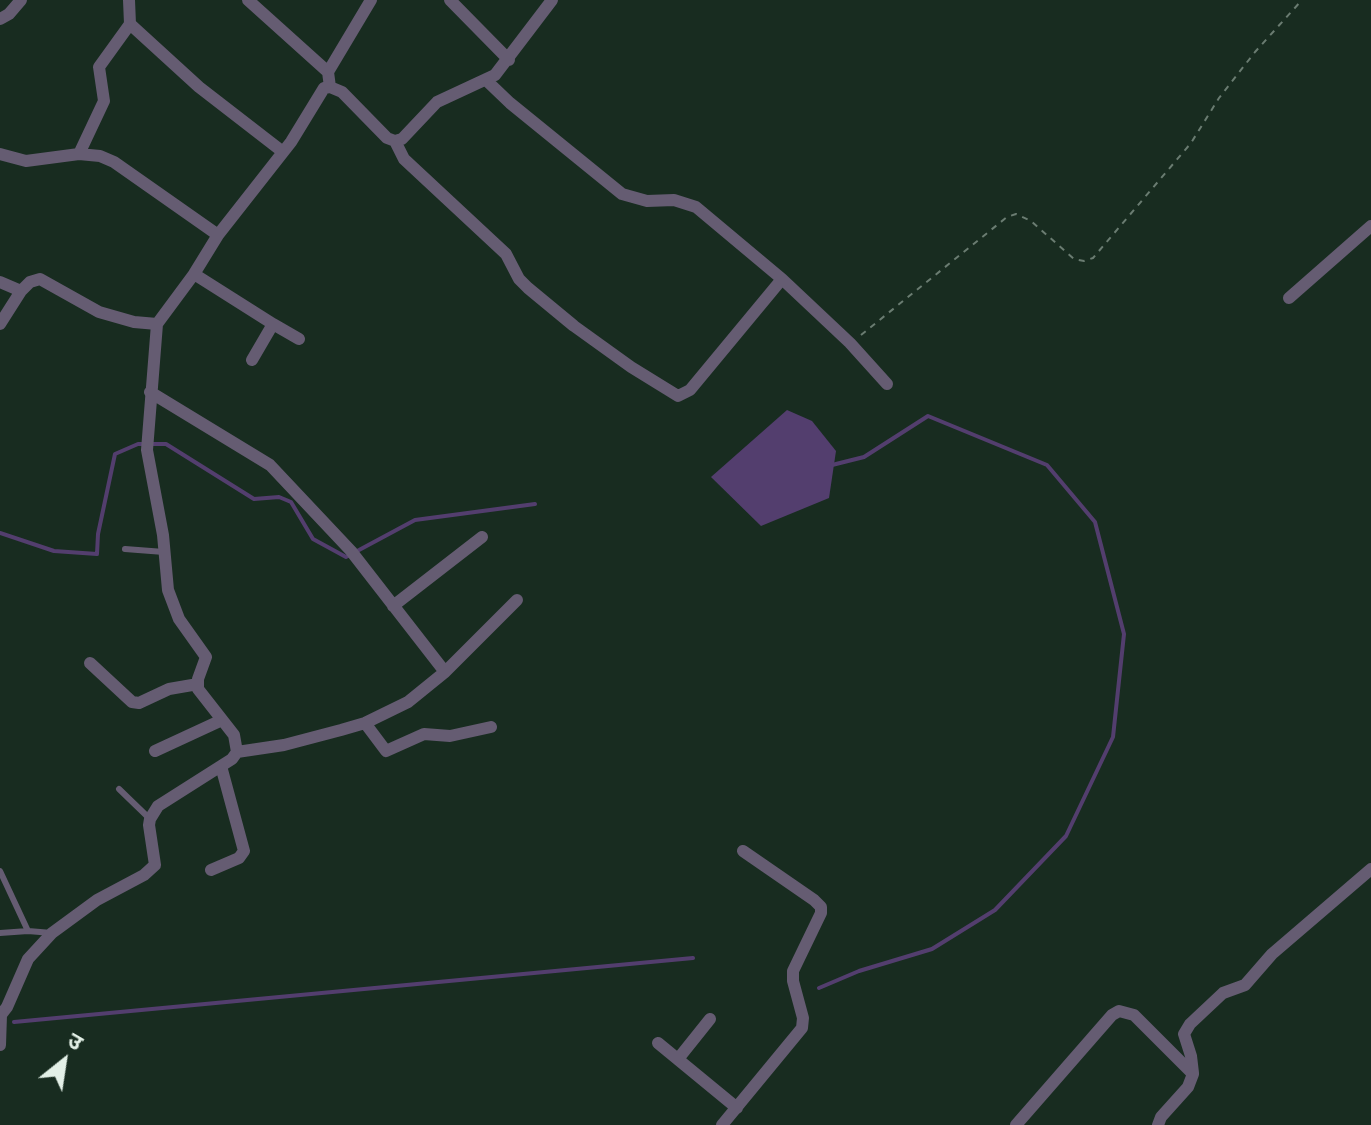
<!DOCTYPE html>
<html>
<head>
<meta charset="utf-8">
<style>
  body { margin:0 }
  #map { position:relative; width:1371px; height:1125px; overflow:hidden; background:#182c20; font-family:Barlow,"Noto Sans Devanagari",sans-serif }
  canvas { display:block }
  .north { position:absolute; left:24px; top:1021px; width:80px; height:80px; -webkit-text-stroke:6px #182c20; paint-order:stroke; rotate:30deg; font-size:22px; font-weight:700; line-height:32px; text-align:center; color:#e3f0e7 }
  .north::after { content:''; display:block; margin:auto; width:28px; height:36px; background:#e3f0e7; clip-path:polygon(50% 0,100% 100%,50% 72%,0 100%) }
</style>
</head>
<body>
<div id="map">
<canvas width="1371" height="1125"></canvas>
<div class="north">उ</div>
</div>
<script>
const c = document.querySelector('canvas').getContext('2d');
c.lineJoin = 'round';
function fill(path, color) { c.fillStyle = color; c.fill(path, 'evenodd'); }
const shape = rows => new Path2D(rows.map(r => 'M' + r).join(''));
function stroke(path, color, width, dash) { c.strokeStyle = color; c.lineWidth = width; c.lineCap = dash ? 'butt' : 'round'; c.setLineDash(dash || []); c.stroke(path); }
fill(shape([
  [787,410,812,421,836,451,829,498,761,526,711,477]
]), '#533e6e');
stroke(shape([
  [0,533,54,551,97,554,98,534,115,454,138,444,166,444,254,499,279,497,291,502,313,539,346,557,415,520,535,504],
  [819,988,859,971,932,949,995,910,1066,836,1113,737,1124,634,1095,522,1047,465,928,416,864,457,832,465],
  [14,1022,693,958]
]), '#533e6e', 4);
stroke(shape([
  [861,335,1007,217,1016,214,1031,221,1074,259,1084,261,1093,258,1191,143,1219,98,1255,52,1302,0]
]), '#6a7c71', 2, [6, 6]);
stroke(shape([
  [125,549,164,552],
  [119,789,150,819],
  [0,871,28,931],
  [0,933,28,931,52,933]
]), '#655c72', 6);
stroke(shape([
  [248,0,328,72,330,87],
  [450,0,509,60],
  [0,19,9,14,21,0],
  [130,24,199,87,283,152],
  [328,72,371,0],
  [487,81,510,103,622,194,647,201,674,200,696,207,782,279,850,343,887,384],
  [395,141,404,159,506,254,519,279,528,288,574,326,631,367,678,396,690,390,782,279],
  [0,154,26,161,79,154,100,156,114,162,218,235],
  [79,154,104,101,99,67,130,24,129,0],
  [194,274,273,324,252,360],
  [0,282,21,291],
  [1289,298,1371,226],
  [0,324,21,291,30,282,40,279,99,312,134,322,157,324],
  [273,324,299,339],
  [150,392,270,465,351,551,445,672],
  [393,606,482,537],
  [90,663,132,702,139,703,169,689,198,684],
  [365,723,386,751,424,734,450,736,491,727],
  [155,751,222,720],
  [237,752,284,745,341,730,365,723,408,702,445,672,517,600],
  [211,870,239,858,244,851,221,766],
  [0,1016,7,1007,28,959,52,933,97,900,144,875,155,865,149,825,150,819,158,806,232,759,237,752,234,735,198,689,198,679,206,657,179,619,168,590,163,535,147,450,157,324,194,274,218,235,291,142,324,88,330,87,342,92,387,138,395,141,402,139,437,102,495,75,552,0],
  [658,1043,737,1108],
  [0,1045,1,1015],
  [678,1059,710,1019],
  [1193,1073,1191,1056,1184,1034,1190,1024,1223,993,1245,985,1272,954,1371,869],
  [722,1125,802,1028,803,1018,793,981,793,971,821,913,821,907,814,900,743,851],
  [1016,1125,1112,1015,1119,1011,1134,1015,1193,1074,1188,1087,1161,1117,1158,1125]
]), '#655c72', 12);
</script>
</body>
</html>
